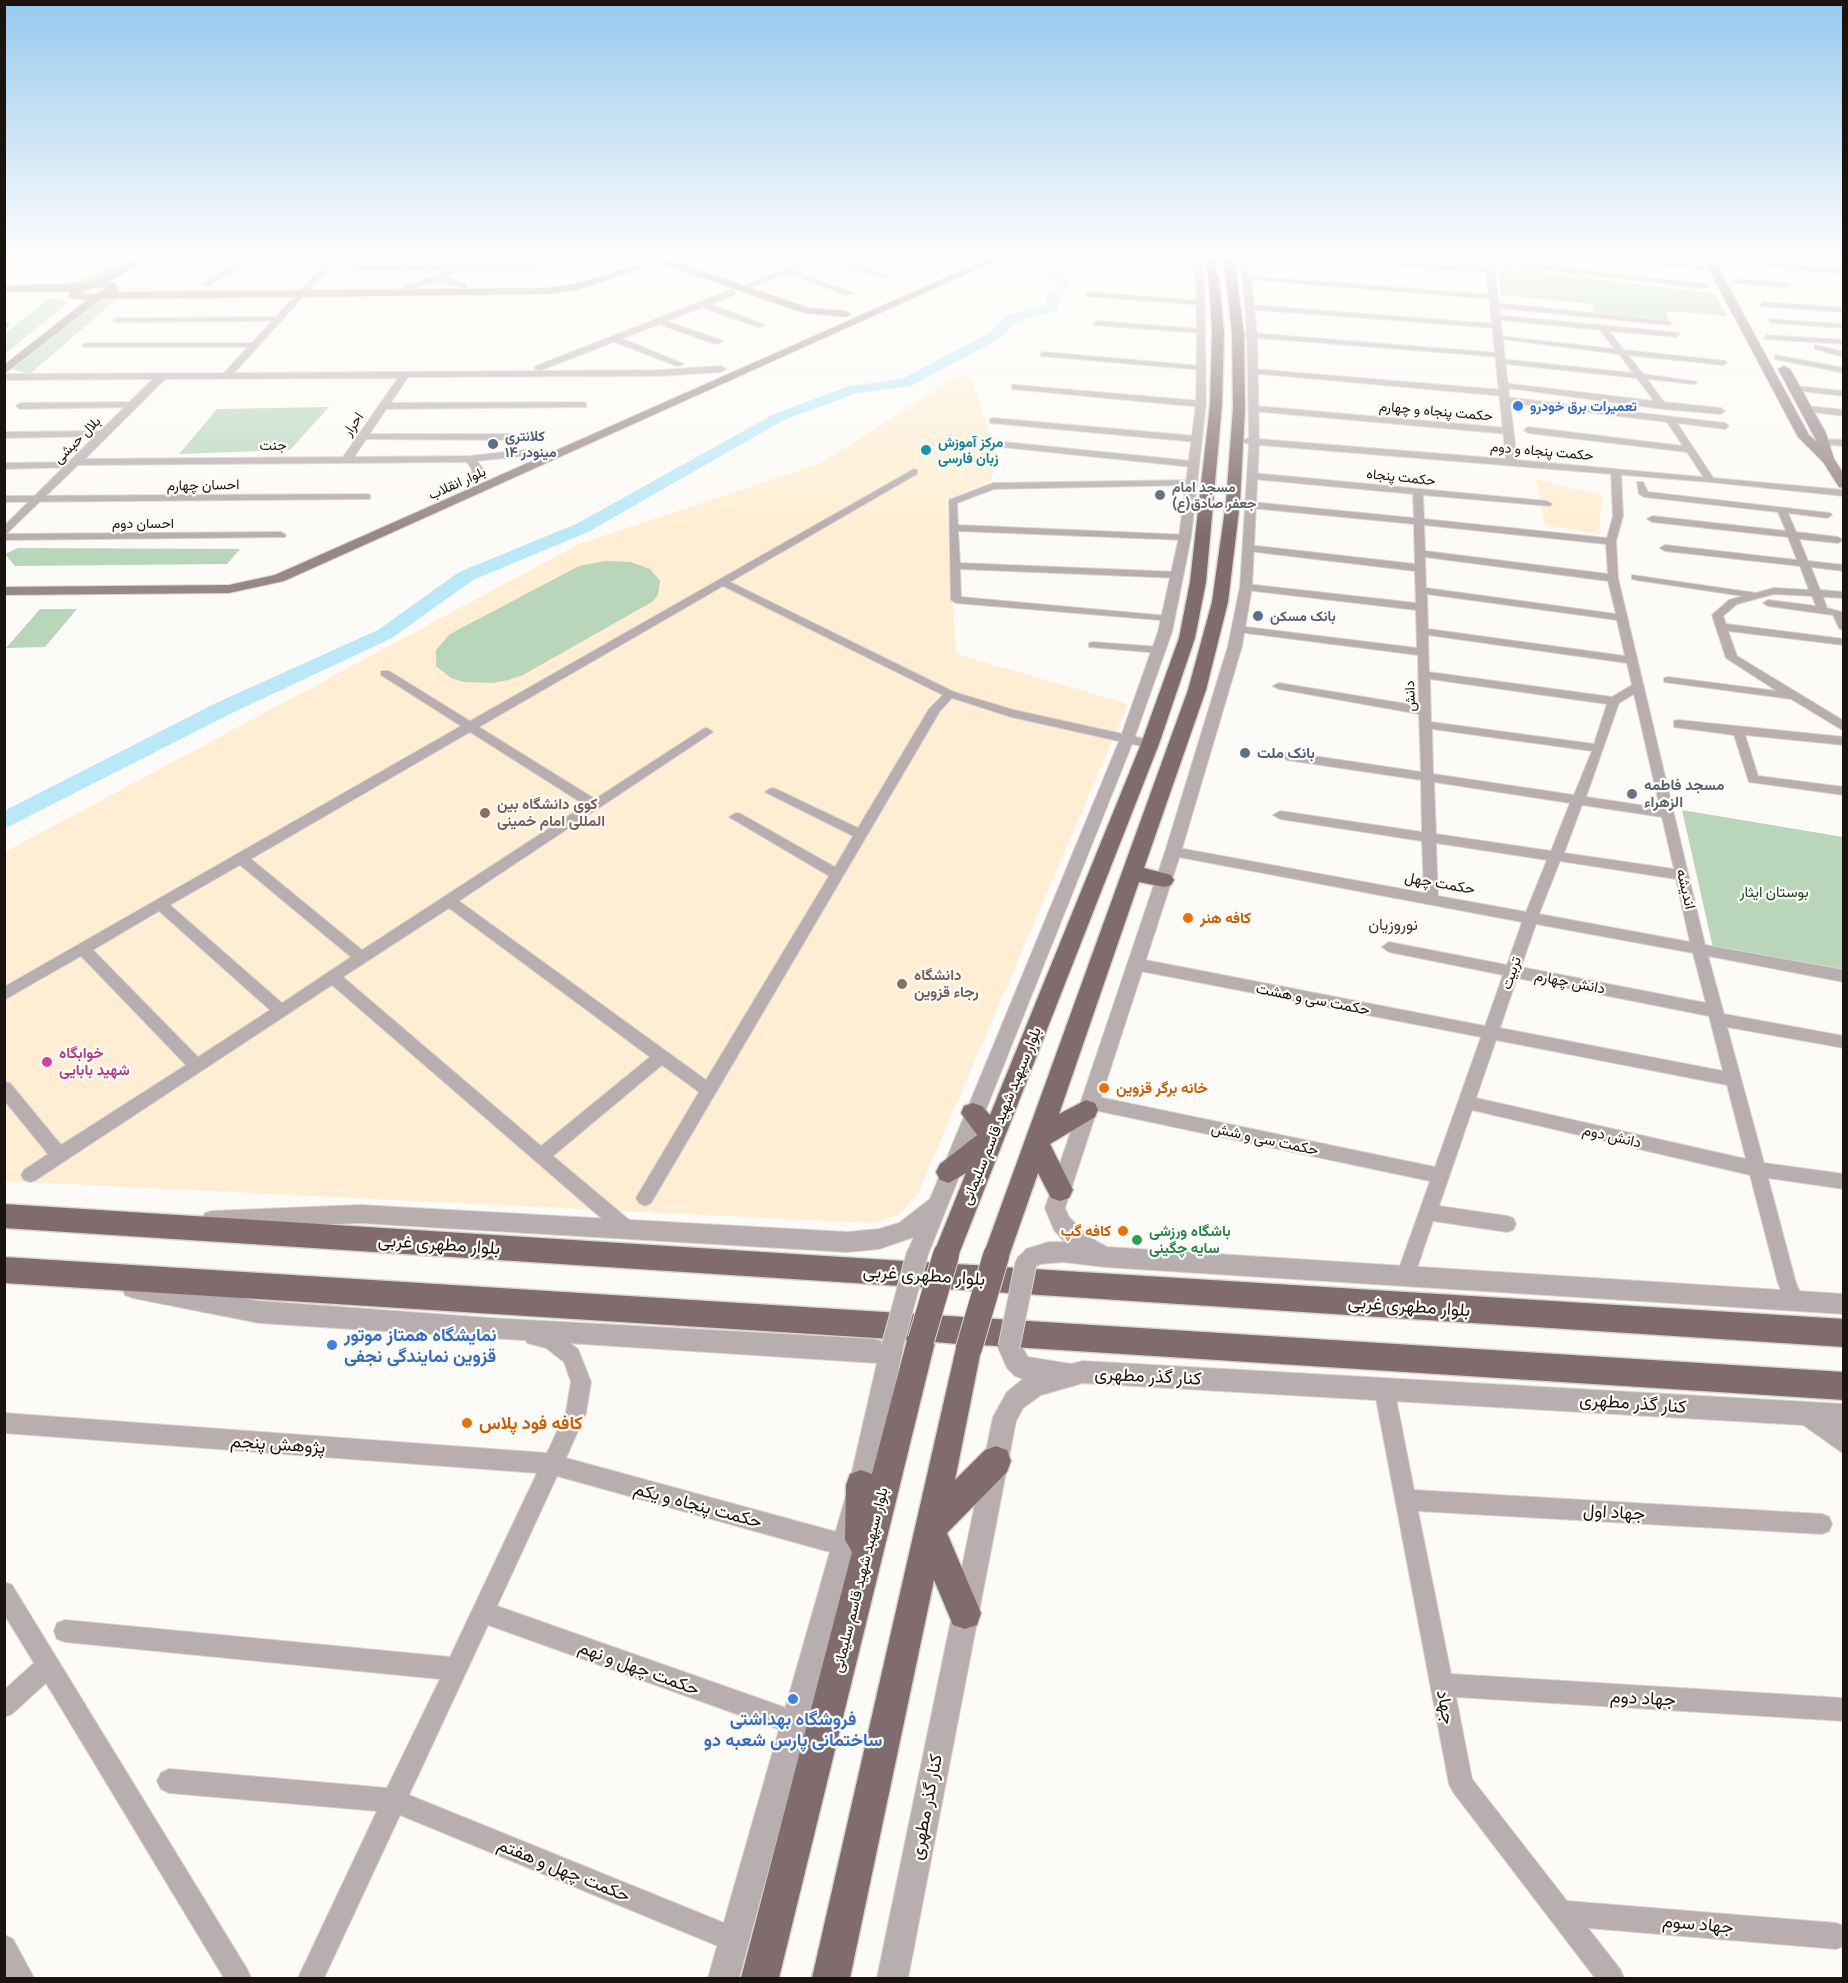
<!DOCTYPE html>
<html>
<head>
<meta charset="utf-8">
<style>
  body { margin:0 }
  #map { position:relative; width:1848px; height:1983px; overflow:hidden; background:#fdfbf7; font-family:Ubuntu,sans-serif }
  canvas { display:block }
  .frame { position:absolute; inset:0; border:6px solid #19140d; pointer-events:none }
</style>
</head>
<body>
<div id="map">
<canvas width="1848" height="1983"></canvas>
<div class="frame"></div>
</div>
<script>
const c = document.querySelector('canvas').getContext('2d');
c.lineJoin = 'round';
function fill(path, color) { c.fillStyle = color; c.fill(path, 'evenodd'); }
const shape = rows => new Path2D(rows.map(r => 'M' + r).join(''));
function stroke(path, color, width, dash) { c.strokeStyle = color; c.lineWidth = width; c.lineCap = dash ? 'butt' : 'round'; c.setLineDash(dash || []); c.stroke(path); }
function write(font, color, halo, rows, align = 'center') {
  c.font = font + ' Ubuntu,Vazirmatn,sans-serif'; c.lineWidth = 4.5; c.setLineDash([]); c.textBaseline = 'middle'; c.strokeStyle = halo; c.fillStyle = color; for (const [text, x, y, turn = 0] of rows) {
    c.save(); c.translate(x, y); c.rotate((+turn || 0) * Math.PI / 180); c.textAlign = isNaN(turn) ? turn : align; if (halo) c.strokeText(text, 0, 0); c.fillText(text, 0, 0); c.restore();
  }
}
fill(shape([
  [961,374,971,378,998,455,991,481,946,500,956,654,1128,704,918,1193,899,1215,872,1223,5,1181,5,852,579,544,821,463],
  [1536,479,1602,495,1599,534,1545,525]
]), '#ffeed3');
fill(shape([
  [125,258,142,258,89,284,69,285],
  [1498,268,1711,293,1715,294,1727,316,1666,311,1669,322,1595,314,1593,304,1501,295],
  [50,298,69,302,5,354,5,333],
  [118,298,30,374,7,368,89,302],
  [329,407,290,450,179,454,217,409],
  [18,548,240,549,227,564,15,566,5,554],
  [605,561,631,562,650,569,660,581,658,595,652,602,523,675,508,680,493,683,463,682,451,678,436,666,436,650,450,634,579,566],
  [40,609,77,609,45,647,6,648],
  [1682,810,1843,837,1843,973,1713,948]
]), '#b9d6bb');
fill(shape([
  [1045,258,1057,258,1062,277,1070,287,1059,296,1057,310,1016,322,1001,338,911,386,857,393,784,420,588,532,473,580,392,638,232,713,4,829,4,811,216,703,378,630,459,572,576,524,774,414,849,386,902,379,991,332,1006,316,1045,305,1045,295,1056,286,1050,278,1045,258]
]), '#bbe8f7');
const minor = shape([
  [249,258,257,258,208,286,201,284,249,258],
  [819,258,829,258,888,276,882,277,819,258],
  [903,258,912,258,922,262,919,264,903,258],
  [1309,258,1339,258,1493,270,1490,272,1312,260,1309,258],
  [1592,258,1617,258,1707,267,1704,269,1595,260,1592,258],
  [1722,258,1844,270,1844,274,1720,261,1722,258],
  [1490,260,1704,284,1708,286,1704,288,1488,263,1490,260],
  [534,265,536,268,356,270,353,268,356,266,534,265],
  [785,270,789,270,854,293,847,295,785,272,785,270],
  [1247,276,1493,295,1497,297,1493,299,1245,279,1247,276],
  [1735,279,1784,283,1788,285,1784,287,1732,283,1735,279],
  [1088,292,1201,301,1205,303,1201,305,1085,296,1088,292],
  [699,302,705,302,765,325,758,327,699,306,699,302],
  [1763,302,1844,308,1844,312,1760,306,1763,302],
  [1494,303,1669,321,1673,323,1669,325,1491,307,1494,303],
  [1249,305,1496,324,1500,326,1496,328,1246,309,1249,305],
  [1495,315,1680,333,1677,337,1609,331,1624,350,1726,361,1727,363,1723,365,1628,355,1643,374,1698,382,1694,384,1647,379,1664,402,1721,408,1725,411,1721,414,1663,409,1500,387,1499,385,1503,383,1654,401,1637,378,1497,363,1497,359,1500,359,1633,373,1619,354,1494,338,1498,336,1615,349,1600,330,1492,319,1495,315],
  [278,317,281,321,117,322,113,320,117,318,278,317],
  [659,319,721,340,722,342,715,344,656,323,659,319],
  [1768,319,1844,324,1844,328,1771,323,1768,319],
  [1096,321,1202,329,1206,331,1202,333,1093,325,1096,321],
  [4,323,8,323,8,327,4,327,4,323],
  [1238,332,1500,353,1504,355,1500,357,1235,336,1238,332],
  [1767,335,1844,340,1844,344,1764,339,1767,335],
  [612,337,618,337,684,364,677,366,612,341,612,337],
  [87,343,254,343,258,345,254,347,84,347,83,345,87,343],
  [1815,345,1844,352,1844,357,1815,349,1815,345],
  [1044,352,1202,366,1206,368,1202,370,1041,356,1040,354,1044,352],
  [1775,355,1844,368,1844,373,1775,359,1775,355],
  [1253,369,1504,390,1508,393,1504,396,1250,373,1250,369,1253,369],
  [1015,385,1201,401,1205,404,1201,407,1012,389,1012,385,1015,385],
  [1795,386,1844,391,1844,396,1792,390,1791,388,1795,386],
  [1505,397,1725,423,1729,426,1725,429,1677,423,1714,479,1709,482,1706,481,1687,452,1528,433,1524,430,1528,427,1683,446,1667,422,1502,402,1501,400,1505,397],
  [132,402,136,405,135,407,20,409,16,406,20,403,132,402],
  [583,402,586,403,586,407,384,409,380,406,384,403,583,402],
  [1255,406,1508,428,1512,431,1508,434,1252,411,1252,407,1255,406],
  [1808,406,1844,410,1844,416,1805,411,1805,407,1808,406],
  [993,418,1196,436,1200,439,1196,442,990,423,990,419,993,418],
  [104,431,107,432,107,436,4,438,4,432,104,431],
  [362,434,513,434,517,437,513,440,359,439,359,435,362,434],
  [1823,439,1844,440,1844,446,1820,444,1820,440,1823,439],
  [1004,442,1192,461,1197,464,1192,467,1001,447,1000,445,1004,442],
  [72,462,75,463,75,467,4,469,4,463,72,462],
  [914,469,917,470,917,474,730,582,954,692,1014,710,1150,740,1156,744,1150,748,1011,717,952,698,940,711,651,1203,645,1206,639,1203,636,1198,699,1092,662,1065,553,1156,634,1224,637,1230,634,1236,628,1238,622,1236,332,985,36,1180,30,1182,24,1180,21,1175,24,1170,48,1154,4,1100,4,1082,10,1083,61,1145,186,1065,81,956,4,1000,4,987,461,726,381,675,381,671,389,671,470,721,914,469],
  [723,586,943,695,929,709,858,828,776,789,771,788,765,792,853,836,835,867,741,814,736,813,729,817,829,876,706,1080,459,901,713,732,707,728,703,729,595,799,479,727,723,586],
  [470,732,585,805,362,950,251,859,470,732],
  [240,865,351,957,282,1003,170,905,240,865],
  [449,908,650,1057,541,1146,343,977,449,908],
  [159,911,270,1010,198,1057,93,950,159,911],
  [1616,469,1621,472,1623,516,1616,541,1618,578,1705,945,1844,970,1844,982,1708,956,1724,1014,1844,1036,1844,1048,1727,1027,1764,1163,1844,1174,1844,1189,1768,1178,1796,1283,1804,1301,1802,1307,1795,1310,1788,1307,1778,1283,1750,1175,1472,1110,1439,1206,1507,1216,1513,1218,1516,1224,1513,1230,1507,1232,1433,1221,1415,1274,1412,1280,1406,1282,1400,1280,1397,1274,1430,1181,1089,1109,1083,1107,1081,1102,1083,1097,1089,1095,1435,1167,1481,1037,1135,970,1128,964,1135,958,1485,1026,1503,975,1389,952,1382,947,1389,942,1507,965,1522,922,1168,855,1166,852,1173,847,1424,893,1422,841,1280,819,1273,815,1280,811,1422,832,1421,780,1287,760,1281,756,1287,752,1421,772,1419,714,1279,689,1273,686,1279,683,1419,706,1418,655,1238,632,1233,629,1238,626,1417,648,1416,610,1246,590,1241,587,1246,584,1416,603,1415,571,1248,551,1243,548,1248,545,1415,564,1414,524,1251,508,1246,505,1251,502,1414,518,1413,494,1253,479,1248,476,1253,473,1547,501,1552,504,1550,506,1423,495,1424,519,1607,538,1613,516,1611,472,1616,469],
  [1424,525,1606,544,1608,574,1425,551,1424,525],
  [1425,557,1608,581,1616,614,1426,588,1425,557],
  [1427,594,1617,620,1625,656,1428,629,1427,594],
  [1428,635,1627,663,1632,685,1612,697,1429,672,1428,635],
  [1430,679,1607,704,1594,744,1431,722,1430,679],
  [1634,694,1660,808,1586,797,1619,703,1634,694],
  [1432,729,1592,751,1574,795,1433,774,1432,729],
  [1434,782,1570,803,1551,851,1436,834,1434,782],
  [1582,805,1662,817,1674,869,1564,853,1582,805],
  [1436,843,1547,860,1526,912,1438,896,1436,843],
  [1560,861,1676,879,1690,942,1539,914,1560,861],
  [1536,924,1693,953,1706,1003,1521,967,1536,924],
  [1517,978,1709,1016,1723,1071,1500,1028,1517,978],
  [1496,1040,1727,1085,1746,1159,1476,1098,1496,1040],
  [1194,480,1196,482,1191,485,994,489,957,503,958,525,1189,535,1189,539,1185,540,958,531,960,563,1178,572,1183,575,1178,578,960,569,961,597,1168,616,1173,619,1172,621,956,603,951,600,949,500,993,483,1194,480],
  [1637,482,1643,482,1648,492,1830,513,1832,515,1827,518,1788,513,1796,532,1838,537,1843,540,1838,543,1799,539,1808,561,1844,565,1844,571,1811,567,1820,590,1844,592,1844,598,1823,597,1827,608,1842,612,1844,631,1839,628,1833,615,1768,606,1763,603,1768,600,1816,606,1812,596,1774,594,1737,604,1723,616,1726,624,1844,639,1844,645,1728,631,1737,656,1844,721,1844,731,1791,699,1664,682,1664,678,1668,677,1777,691,1726,658,1712,615,1729,600,1743,596,1636,580,1632,579,1632,575,1756,593,1774,588,1809,590,1800,566,1665,551,1660,548,1665,545,1797,560,1788,537,1652,522,1647,519,1652,516,1786,531,1778,512,1644,497,1639,494,1637,482],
  [367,494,370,495,370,499,4,502,4,496,367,494],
  [281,532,286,535,285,537,4,540,4,534,281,532],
  [1093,642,1159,647,1165,650,1159,653,1089,647,1089,643,1093,642],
  [1678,720,1844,737,1844,745,1745,735,1758,776,1844,787,1844,795,1749,782,1734,735,1674,727,1674,721,1678,720],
  [534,1328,557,1334,578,1349,591,1382,586,1413,566,1458,844,1534,851,1538,855,1545,851,1552,844,1556,557,1476,497,1606,795,1711,803,1715,807,1723,803,1731,795,1735,488,1625,409,1795,744,1931,748,1940,744,1949,735,1953,400,1815,324,1978,298,1978,377,1811,169,1793,161,1789,157,1781,161,1773,169,1769,387,1788,440,1679,65,1642,57,1639,54,1631,57,1623,65,1620,450,1657,537,1473,4,1433,4,1413,547,1453,566,1412,571,1382,564,1362,546,1348,527,1343,525,1337,527,1331,534,1328],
  [1384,1378,1391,1381,1394,1388,1414,1490,1822,1514,1829,1517,1832,1524,1829,1531,1822,1534,1418,1511,1451,1674,1844,1698,1844,1721,1456,1697,1472,1779,1567,1901,1836,1923,1844,1926,1844,1946,1836,1949,1588,1928,1620,1969,1624,1978,1595,1978,1453,1792,1449,1784,1374,1388,1377,1381,1384,1378],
  [4,1582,12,1585,247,1969,251,1978,224,1978,46,1683,12,1714,4,1717,4,1690,34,1663,4,1614,4,1582],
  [4,1935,13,1939,34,1978,7,1978,4,1974,4,1935]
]);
const tertiary = shape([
  [330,258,338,258,234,373,539,371,534,368,536,366,733,289,736,294,539,371,660,370,721,366,726,369,721,372,660,376,408,377,354,457,470,456,532,449,537,452,532,455,477,461,484,470,483,477,477,480,471,477,472,470,467,462,78,465,4,536,4,526,153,379,4,380,4,374,224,373,330,258],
  [398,378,343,457,85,459,165,379,398,378],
  [452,258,460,258,446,277,466,285,466,289,440,281,406,290,402,287,438,276,452,258],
  [813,258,824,258,745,290,738,288,813,258],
  [1192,258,1200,258,1204,279,1206,404,1191,537,1172,632,1134,739,925,1262,917,1265,909,1262,906,1255,914,1237,879,1249,847,1252,360,1223,212,1229,205,1227,201,1220,205,1213,212,1211,360,1205,847,1232,879,1229,899,1223,930,1199,1120,739,1158,632,1179,537,1196,404,1197,331,1196,279,1192,258],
  [1237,258,1245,258,1251,278,1257,335,1259,439,1506,459,1485,258,1493,258,1517,460,1844,490,1844,496,1709,482,1259,445,1252,587,1242,646,1181,852,1065,1208,1069,1217,1087,1236,1107,1247,1844,1294,1844,1314,1105,1267,1063,1262,1040,1264,1026,1273,1018,1270,1015,1263,1026,1249,1049,1242,1065,1242,1054,1230,1045,1208,1165,852,1228,646,1240,587,1249,444,1240,441,1249,438,1247,335,1243,278,1237,258],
  [133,1278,259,1301,490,1318,874,1339,883,1342,892,1336,900,1339,903,1347,901,1358,873,1485,739,1978,708,1978,849,1485,877,1363,259,1323,133,1298,125,1295,122,1288,125,1281,133,1278],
  [1009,1336,1017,1339,1028,1357,1071,1364,1083,1361,1844,1404,1844,1454,1803,1425,1083,1383,1041,1395,1023,1408,1016,1421,908,1978,877,1978,993,1417,1007,1392,1023,1379,1015,1376,1007,1368,998,1347,1001,1339,1009,1336]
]);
const secondary = shape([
  [139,258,151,258,107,282,114,283,119,289,116,292,549,288,575,284,638,265,643,268,580,289,549,294,101,299,4,374,4,365,87,300,69,298,69,292,4,292,4,286,87,283,139,258],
  [93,288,108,288,95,294,79,293,93,288],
  [990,258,1002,258,284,581,229,593,4,595,4,587,229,585,275,575,990,258],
  [1703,258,1713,258,1809,435,1817,442,1778,369,1784,366,1790,369,1826,433,1834,459,1844,474,1844,488,1839,487,1823,462,1798,437,1703,258],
  [666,259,809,308,846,311,851,314,846,317,804,313,663,264,661,262,666,259]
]);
const primary = shape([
  [1203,258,1213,258,1219,280,1224,332,1222,405,1206,582,1195,638,1159,744,955,1264,990,1266,983,1256,1188,690,1212,602,1226,502,1233,408,1232,334,1224,258,1234,258,1244,334,1245,408,1240,502,1228,602,1206,690,1144,868,1171,875,1174,880,1171,885,1164,887,1139,882,1059,1114,1086,1100,1095,1103,1098,1110,1095,1117,1050,1144,1073,1190,1069,1198,1060,1201,1051,1198,1038,1173,1009,1256,1006,1265,1000,1267,1844,1319,1844,1347,4,1228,4,1204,936,1263,933,1255,966,1173,949,1183,940,1180,936,1172,940,1164,977,1135,961,1113,964,1106,973,1103,982,1106,990,1115,1141,744,1179,638,1190,582,1210,405,1212,332,1209,280,1203,258],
  [4,1257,1844,1372,1844,1400,982,1345,955,1480,985,1450,996,1446,1007,1450,1011,1461,1007,1472,947,1533,981,1613,977,1625,965,1629,953,1625,934,1580,850,1978,812,1978,957,1344,935,1342,779,1978,741,1978,852,1552,845,1540,846,1485,850,1474,861,1470,872,1474,907,1340,4,1283,4,1257]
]);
stroke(minor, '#d9d6d2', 2);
stroke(tertiary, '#d9d6d2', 2);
stroke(secondary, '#d9d6d2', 2);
stroke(primary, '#d9d6d2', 3);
fill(minor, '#b8adaf');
fill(tertiary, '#b8adaf');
fill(secondary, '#98878a');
fill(primary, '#806c6f');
const tertiaryBridge = shape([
  [892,1347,917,1255],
  [1009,1347,1026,1263]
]);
const primaryBridge = shape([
  [921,1340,946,1255],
  [969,1348,996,1256]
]);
stroke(tertiaryBridge, '#d9d6d2', 23, []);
stroke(primaryBridge, '#d9d6d2', 28, []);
stroke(tertiaryBridge, '#b8adaf', 21);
stroke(primaryBridge, '#806c6f', 26);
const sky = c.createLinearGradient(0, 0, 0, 535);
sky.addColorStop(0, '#96c9ee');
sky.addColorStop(0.48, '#fefdfb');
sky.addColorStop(1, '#fefdfb00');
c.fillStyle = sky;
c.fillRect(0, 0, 1848, 535);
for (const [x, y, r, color] of [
  [1518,406,6,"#3f7fe0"],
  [493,444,6,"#5c6f8a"],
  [926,450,6,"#0f9aa8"],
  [1160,495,6,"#6b7280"],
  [1258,616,6,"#5c6f8a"],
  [1245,753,6,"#5c6f8a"],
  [1632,794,6,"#6b7280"],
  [485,813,6,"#8d6e63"],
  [1188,918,6,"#e8710a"],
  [902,984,6,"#8d6e63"],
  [47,1062,6,"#d1479c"],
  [1104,1088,6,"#e8710a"],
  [1123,1231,6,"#e8710a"],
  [1137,1240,6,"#2e9e5b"],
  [332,1345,6,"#3f7fe0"],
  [467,1423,6,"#e8710a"],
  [793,1699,6,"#3f7fe0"]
]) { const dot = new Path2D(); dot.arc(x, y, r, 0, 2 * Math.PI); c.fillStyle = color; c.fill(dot); stroke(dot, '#fdfbf7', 2); }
write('bold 14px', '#366cbe', '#fdfbf7', [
  ["تعمیرات برق خودرو",1530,406]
], 'left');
write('14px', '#19140d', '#fdfbf7', [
  ["حکمت پنجاه و چهارم",1436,411,5],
  ["احرار",353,424,-56],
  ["بلال حبشی",77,440,-45],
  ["جنت",273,445],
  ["حکمت پنجاه و دوم",1542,451,5],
  ["حکمت پنجاه",1401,477,6],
  ["بلوار انقلاب",457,483,-24],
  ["احسان چهارم",203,485,-1],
  ["احسان دوم",143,523],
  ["دانش",1410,696,-92]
]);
write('bold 14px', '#4e5e75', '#fdfbf7', [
  ["کلانتری",505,436],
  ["۱۴ مینودر",505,452],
  ["بانک مسکن",1270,616]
], 'left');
write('bold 14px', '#0d838f', '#fdfbf7', [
  ["مرکز آموزش",938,442],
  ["زبان فارسی",938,458]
], 'left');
write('bold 14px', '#5b616d', '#fdfbf7', [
  ["مسجد امام",1172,487],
  ["جعفر صادق(ع)",1172,503]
], 'left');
write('bold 15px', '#4e5e75', '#fdfbf7', [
  ["بانک ملت",1257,753]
], 'left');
write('bold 15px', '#5b616d', '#fdfbf7', [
  ["مسجد فاطمه",1644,785],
  ["الزهراء",1644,802]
], 'left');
write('bold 15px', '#785e54', '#fdfbf7', [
  ["کوی دانشگاه بین",497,804],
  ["المللی امام خمینی",497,821],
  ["دانشگاه",914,975],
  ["رجاء قزوین",914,992]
], 'left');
write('15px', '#19140d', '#fdfbf7', [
  ["حکمت چهل",1440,883,10],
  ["اندیشه",1686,889,77],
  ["تربیت",1511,973,-71],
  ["دانش چهارم",1570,982,11],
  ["حکمت سی و هشت",1313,999,11],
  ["بلوار سپهبد شهید قاسم سلیمانی",1001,1116,-68],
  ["دانش دوم",1612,1136,13],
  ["حکمت سی و شش",1265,1139,12],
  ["بلوار سپهبد شهید قاسم سلیمانی",860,1580,-76]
]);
write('15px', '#17441e', '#fdfbf7', [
  ["بوستان ایثار",1774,892]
]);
write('bold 15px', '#c56008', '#fdfbf7', [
  ["کافه هنر",1200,918],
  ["خانه برگر قزوین",1116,1088],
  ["کافه گپ",1111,1231,"right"]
], 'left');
write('bold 15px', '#b23c85', '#fdfbf7', [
  ["خوابگاه",59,1053],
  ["شهید بابایی",59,1070]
], 'left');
write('bold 15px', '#27864d', '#fdfbf7', [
  ["باشگاه ورزشى",1149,1231],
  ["سايه چگينى",1149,1248]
], 'left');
write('16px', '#3e3525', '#fdfbf7', [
  ["نوروزیان",1393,925]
]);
write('18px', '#19140d', '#fdfbf7', [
  ["بلوار مطهری غربی",439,1244,4],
  ["بلوار مطهری غربی",924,1275,4],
  ["بلوار مطهری غربی",1409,1306,4],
  ["کنار گذر مطهری",1148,1376,3],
  ["کنار گذر مطهری",1633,1403,4],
  ["پژوهش پنجم",278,1444,4],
  ["حکمت پنجاه و یکم",698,1505,15],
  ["جهاد اول",1614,1512,3],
  ["حکمت چهل و نهم",639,1668,20],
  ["جهاد دوم",1643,1698,3],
  ["جهاد",1446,1707,79],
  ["کنار گذر مطهری",926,1807,-79],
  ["حکمت چهل و هفتم",564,1870,22],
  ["جهاد سوم",1698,1924,5]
]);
write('bold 18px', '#366cbe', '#fdfbf7', [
  ["نمایشگاه همتاز موتور",344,1335],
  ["قزوین نمایندگی نجفی",344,1356],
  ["فروشگاه بهداشتی",793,1719,"center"],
  ["ساختمانی پارس شعبه دو",793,1740,"center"]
], 'left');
write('bold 18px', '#c56008', '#fdfbf7', [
  ["کافه فود پلاس",479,1423]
], 'left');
</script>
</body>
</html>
